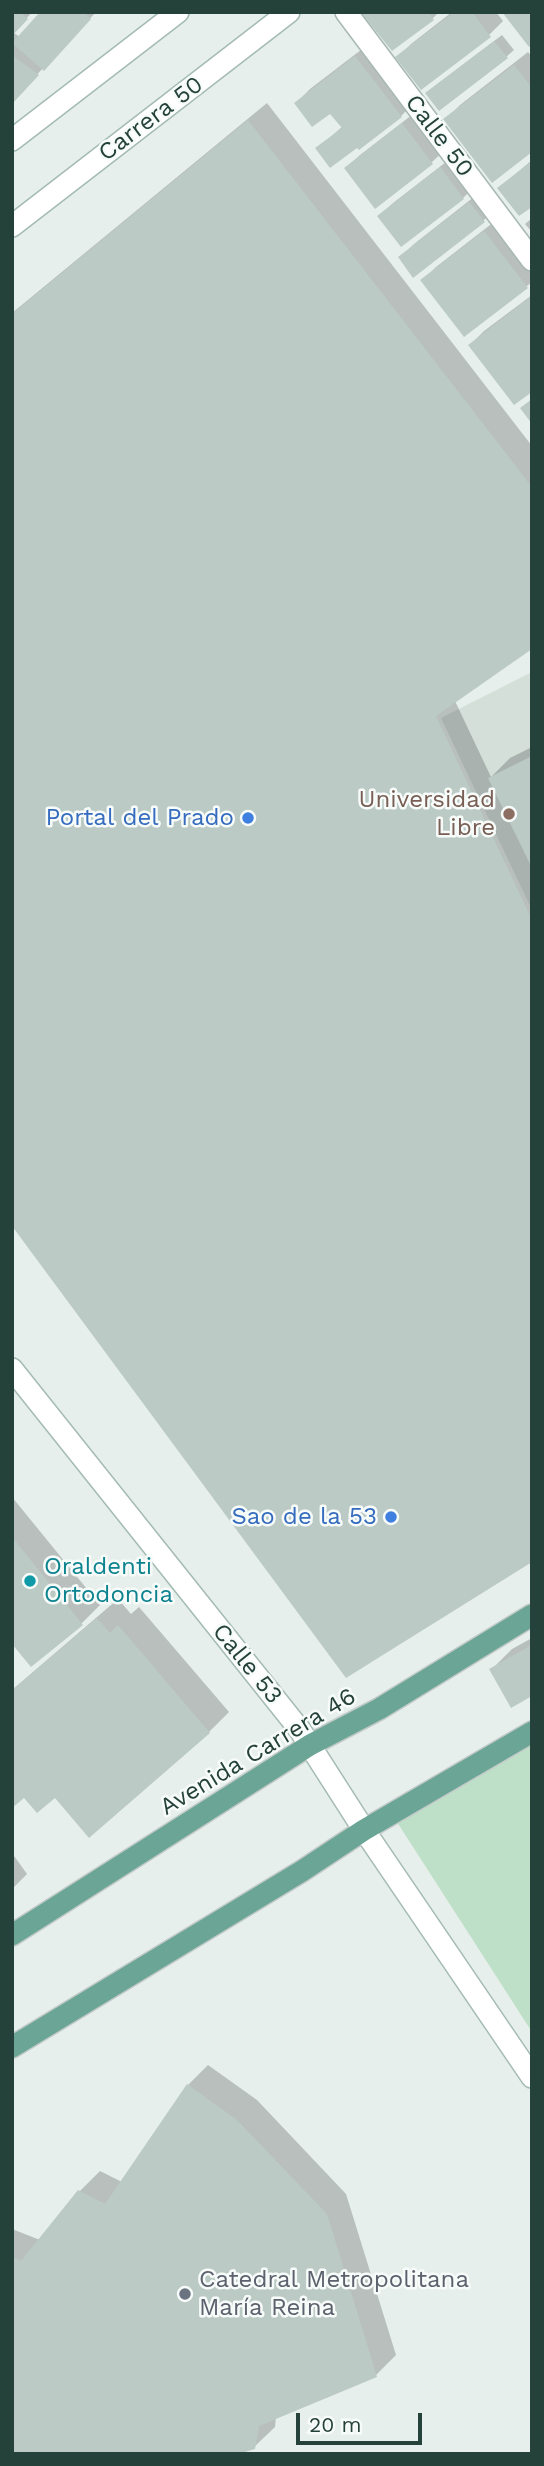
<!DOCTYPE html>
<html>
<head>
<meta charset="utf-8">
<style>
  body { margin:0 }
  #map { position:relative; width:544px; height:2466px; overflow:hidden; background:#e6efeb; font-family:"Work Sans",sans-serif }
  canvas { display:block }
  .frame { position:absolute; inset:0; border:14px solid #24423a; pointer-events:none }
  .scale { position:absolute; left:296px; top:2413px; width:126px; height:32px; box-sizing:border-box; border:4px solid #24423a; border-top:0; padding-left:9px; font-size:21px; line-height:24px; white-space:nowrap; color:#24423a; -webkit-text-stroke:5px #f7fbf9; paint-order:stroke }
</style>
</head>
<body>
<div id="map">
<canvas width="544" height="2466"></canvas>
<div class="frame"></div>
<div class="scale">20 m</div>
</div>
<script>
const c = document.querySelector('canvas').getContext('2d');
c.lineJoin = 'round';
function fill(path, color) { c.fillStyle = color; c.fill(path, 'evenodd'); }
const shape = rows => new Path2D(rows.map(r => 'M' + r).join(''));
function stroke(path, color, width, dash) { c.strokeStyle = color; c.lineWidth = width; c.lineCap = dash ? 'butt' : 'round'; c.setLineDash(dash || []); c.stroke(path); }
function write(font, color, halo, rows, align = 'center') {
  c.font = font + ' "Work Sans",sans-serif'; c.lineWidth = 5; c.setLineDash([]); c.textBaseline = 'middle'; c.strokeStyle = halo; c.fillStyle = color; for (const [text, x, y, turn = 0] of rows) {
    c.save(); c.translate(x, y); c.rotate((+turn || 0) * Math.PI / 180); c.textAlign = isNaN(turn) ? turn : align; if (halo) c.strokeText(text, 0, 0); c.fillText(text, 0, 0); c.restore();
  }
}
fill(shape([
  [532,672,532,910,441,718]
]), '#d4dfda');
fill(shape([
  [532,1743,532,2032,395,1819]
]), '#bfe0c8');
fill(shape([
  [12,12,32,12,14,33,20,37,42,12,96,12,12,101],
  [366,12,439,12,433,18],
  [452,12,496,12,503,21,489,35,398,57,411,44],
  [502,35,514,50,506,57,435,86],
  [370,43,415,102,401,116,318,148,343,126,331,111,296,103,310,89],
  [528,52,532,57,532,150,446,119,460,105],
  [267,103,532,446,532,646,455,701,491,777,510,758,532,747,532,1560,12,1223,12,313],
  [417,111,446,149,432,162,375,206,346,168,360,155],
  [455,155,477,184,463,198,401,245,379,216,393,203],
  [532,160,532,204,499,188],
  [484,189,498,206,484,220,413,275,400,258,414,244],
  [499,218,532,261,532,282,464,335,422,281,436,267],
  [532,218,532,232,525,224],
  [532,295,532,389,470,345,484,331],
  [12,1497,100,1605,82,1623,31,1665,12,1642],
  [118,1599,131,1614,139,1607,229,1712,209,1732,24,1795,12,1805,12,1690],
  [532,1638,532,1694,492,1669,512,1649],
  [12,1853,27,1874,12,1889],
  [208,2065,257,2100,346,2194,396,2355,376,2375,276,2416,275,2427,254,2447,12,2454,12,2229,40,2240,79,2192,100,2171,122,2182,188,2085]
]), '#0003');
fill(shape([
  [12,12,20,12,28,19,12,36],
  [40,12,84,12,91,19,44,71,12,43],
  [364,12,428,12,434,20,392,51,362,14],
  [454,12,472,12,491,37,421,90,395,57],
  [502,12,532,12,532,45,529,47],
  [494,41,508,58,439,111,425,93],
  [12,55,39,75,12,104],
  [355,56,402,117,359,150,357,148,330,168,315,148,342,128,330,114,312,127,294,103],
  [514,65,532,88,532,152,492,183,443,119],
  [248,120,532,487,532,649,436,716,532,920,532,1562,346,1678,12,1226,12,314],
  [402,123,433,164,375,209,344,168],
  [532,161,532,207,519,216,497,188],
  [440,167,464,199,401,247,377,216],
  [469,202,485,222,413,278,398,257],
  [484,231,528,288,464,337,420,280],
  [532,296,532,392,514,405,468,345],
  [532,399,532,424,520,408],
  [532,756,532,868,488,778],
  [12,1537,83,1625,31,1667,12,1644],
  [97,1618,110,1633,118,1625,210,1733,89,1838,55,1798,37,1813,24,1798,12,1808,12,1690],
  [532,1645,532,1696,511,1708,489,1669],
  [187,2084,237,2120,327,2214,377,2377,259,2426,255,2449,238,2454,12,2454,12,2257,21,2261,78,2190,105,2204]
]), '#bbcac4');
const street = shape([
  [346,12,532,260]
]);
const secondary = shape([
  [12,140,178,12],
  [12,226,289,12],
  [12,1369,300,1730,364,1830,532,2077]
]);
const primary = shape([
  [12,1935,310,1745,379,1709,532,1615],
  [12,2047,302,1871,364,1830,532,1732]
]);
stroke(street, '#a8b8b2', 24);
stroke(secondary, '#a4bbb3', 24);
stroke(primary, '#c2cac8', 24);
stroke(street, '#fff', 21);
stroke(secondary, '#fff', 21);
stroke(primary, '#6aa596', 21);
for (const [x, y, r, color] of [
  [509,814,7,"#8d6e63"],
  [248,818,7,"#3f7fe0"],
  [391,1517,7,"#3f7fe0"],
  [30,1581,7,"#0f9aa8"],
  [185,2294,7,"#6b7280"]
]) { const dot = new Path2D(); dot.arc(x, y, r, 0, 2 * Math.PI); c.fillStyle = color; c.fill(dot); stroke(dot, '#f7fbf9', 2.5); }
write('24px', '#24423a', '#f7fbf9', [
  ["Carrera 50",151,119,-37],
  ["Calle 50",439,136,53],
  ["Calle 53",247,1664,51],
  ["Avenida Carrera 46",258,1752,-31]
]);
write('24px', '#785e54', '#f7fbf9', [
  ["Universidad",495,800],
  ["Libre",495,828]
], 'right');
write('24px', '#366cbe', '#f7fbf9', [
  ["Portal del Prado",234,818],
  ["Sao de la 53",377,1517]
], 'right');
write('24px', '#0d838f', '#f7fbf9', [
  ["Oraldenti",44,1567],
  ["Ortodoncia",44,1595]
], 'left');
write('24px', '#5b616d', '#f7fbf9', [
  ["Catedral Metropolitana",199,2280],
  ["María Reina",199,2308]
], 'left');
</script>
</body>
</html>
